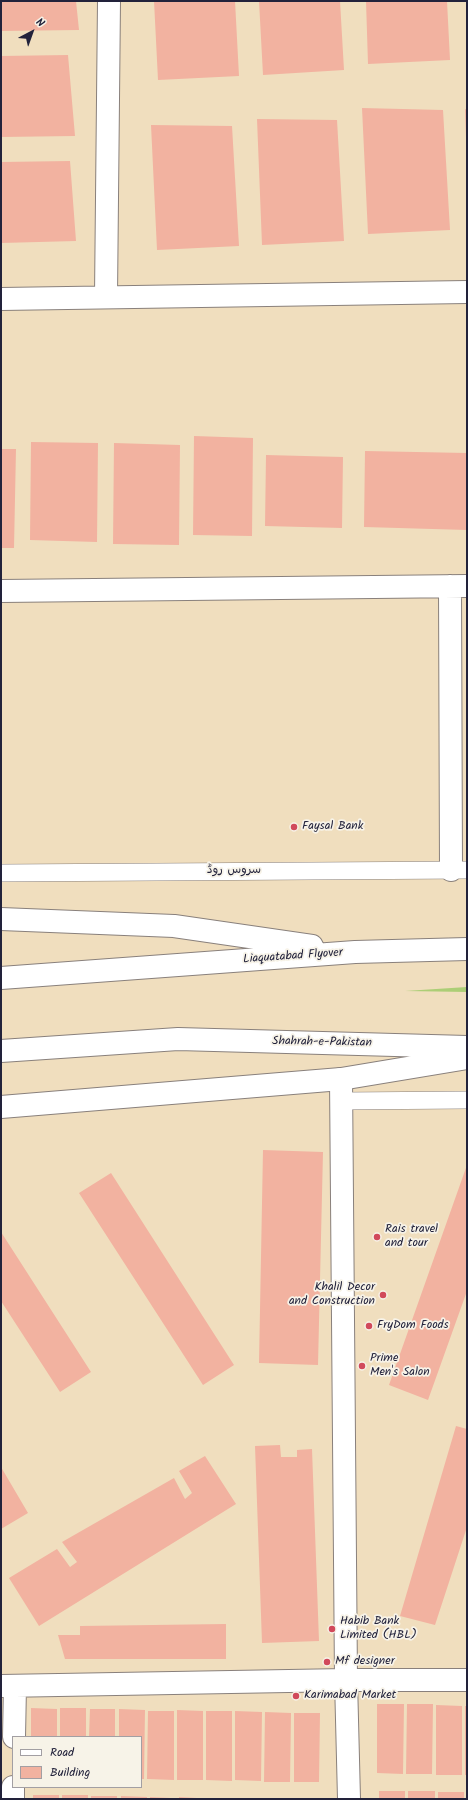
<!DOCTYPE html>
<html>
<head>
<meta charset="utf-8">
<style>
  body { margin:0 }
  #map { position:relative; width:468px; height:1800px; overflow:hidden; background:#f0debe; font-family:Kalam,sans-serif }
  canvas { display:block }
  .frame { position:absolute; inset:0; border:2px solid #22223b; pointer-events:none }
  .legend { position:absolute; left:12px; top:1736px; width:130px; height:52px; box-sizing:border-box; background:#f7f3e8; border:1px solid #a29fa3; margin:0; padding:5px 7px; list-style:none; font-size:12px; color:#22223b }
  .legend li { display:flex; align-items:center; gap:8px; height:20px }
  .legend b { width:20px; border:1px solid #a29fa3 }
  .north { position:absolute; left:12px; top:12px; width:40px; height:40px; -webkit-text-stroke:3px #f7f3e8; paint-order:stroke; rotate:41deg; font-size:11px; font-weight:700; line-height:16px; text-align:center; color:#22223b }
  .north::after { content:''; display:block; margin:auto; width:14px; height:18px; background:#22223b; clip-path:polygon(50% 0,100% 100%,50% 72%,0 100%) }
</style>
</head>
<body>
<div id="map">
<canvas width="468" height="1800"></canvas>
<div class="frame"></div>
<ul class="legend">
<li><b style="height:5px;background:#fff"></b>Road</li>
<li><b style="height:11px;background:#f2b2a0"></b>Building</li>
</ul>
<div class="north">N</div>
</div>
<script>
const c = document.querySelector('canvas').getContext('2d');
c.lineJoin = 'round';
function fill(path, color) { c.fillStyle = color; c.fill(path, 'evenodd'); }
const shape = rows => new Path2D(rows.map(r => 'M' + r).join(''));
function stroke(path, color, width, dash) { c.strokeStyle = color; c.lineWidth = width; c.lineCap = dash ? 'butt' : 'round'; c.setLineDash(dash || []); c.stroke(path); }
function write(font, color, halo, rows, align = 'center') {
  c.font = font + ' Kalam,"Playpen Sans Arabic",sans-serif'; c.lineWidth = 3.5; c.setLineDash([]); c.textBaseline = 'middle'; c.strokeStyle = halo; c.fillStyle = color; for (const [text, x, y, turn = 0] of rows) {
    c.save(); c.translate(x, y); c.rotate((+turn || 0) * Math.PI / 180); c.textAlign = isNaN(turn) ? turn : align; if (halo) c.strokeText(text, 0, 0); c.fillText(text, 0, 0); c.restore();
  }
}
fill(shape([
  [467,987,467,992,405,991]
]), '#acce76');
fill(shape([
  [1,1,76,1,79,30,1,31],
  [154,1,235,1,239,76,158,80],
  [259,1,340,1,344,70,263,75],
  [366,1,447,1,450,60,368,64],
  [68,55,75,136,1,137,1,56],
  [362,108,443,110,450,230,368,234],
  [465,109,467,110,467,137,466,137],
  [257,119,337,120,344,241,262,245],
  [151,125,232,126,239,246,157,250],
  [70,161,76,241,1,243,1,162],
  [194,436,253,438,252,536,193,535],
  [31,442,98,443,97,542,30,540],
  [114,443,180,445,179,545,113,544],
  [1,449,16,449,14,548,1,548],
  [365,451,467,453,467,530,364,527],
  [266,455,343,457,342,528,265,526],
  [263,1150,323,1152,318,1365,259,1363],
  [467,1165,467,1291,428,1400,389,1385],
  [111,1173,234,1365,203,1385,79,1193],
  [1,1232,91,1372,60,1392,1,1301],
  [456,1426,467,1429,467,1527,435,1625,400,1616],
  [280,1445,281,1457,297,1457,297,1450,312,1449,319,1641,262,1643,255,1446],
  [205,1456,236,1504,39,1626,9,1578,57,1549,70,1567,77,1562,62,1542,174,1478,185,1499,192,1493,179,1471],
  [1,1467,28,1513,1,1529],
  [226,1624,226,1659,65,1659,58,1635,80,1635,80,1626],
  [377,1704,404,1704,403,1774,377,1773],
  [407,1704,433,1704,432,1774,406,1774],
  [436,1705,462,1706,462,1775,436,1775],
  [465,1706,467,1706,467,1775,465,1775],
  [31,1708,57,1709,57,1737,31,1737],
  [60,1708,86,1708,86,1737,60,1737],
  [90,1709,115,1709,115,1737,89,1737],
  [119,1709,145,1710,144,1779,141,1779,141,1737,119,1737],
  [177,1710,203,1711,203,1780,177,1780],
  [148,1711,174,1711,174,1780,147,1779],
  [206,1711,232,1711,232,1781,206,1780],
  [235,1711,262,1712,261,1781,235,1780],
  [265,1712,291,1713,290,1782,264,1782],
  [294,1713,320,1713,319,1782,294,1782],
  [379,1791,405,1791,405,1799,379,1799],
  [408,1791,435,1791,435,1799,408,1799],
  [438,1792,464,1792,464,1799,438,1799],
  [33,1795,59,1795,59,1799,33,1799],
  [62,1795,88,1795,88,1799,62,1799],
  [91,1796,117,1796,117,1799,91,1799],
  [121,1796,147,1797,147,1799,121,1799],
  [150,1797,171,1798,171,1799,150,1799],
  [179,1797,197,1798,197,1799,179,1799]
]), '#f2b2a0');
const service = shape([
  [1,873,467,870],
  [342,1101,467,1100]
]);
const minor = shape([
  [106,296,109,1],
  [1,299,467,292],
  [450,586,451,870],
  [1,591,467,586],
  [341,1079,346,1680,349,1799],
  [1,1686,346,1680,467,1680],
  [14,1737,15,1686],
  [13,1799,13,1787]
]);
const trunk = shape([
  [1,919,174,926,312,946],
  [1,978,355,952,467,949],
  [1,1051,178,1039,467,1047],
  [1,1107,341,1079,467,1058]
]);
stroke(service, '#89807c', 18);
stroke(minor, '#89807c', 24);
stroke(trunk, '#89807c', 24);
stroke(service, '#fff', 17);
stroke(minor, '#fff', 22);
stroke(trunk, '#fff', 22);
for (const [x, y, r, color] of [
  [294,827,4,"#d1495b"],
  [377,1237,4,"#d1495b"],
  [383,1295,4,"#d1495b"],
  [369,1326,4,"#d1495b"],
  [362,1366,4,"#d1495b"],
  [332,1629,4,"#d1495b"],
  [327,1662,4,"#d1495b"],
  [296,1696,4,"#d1495b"]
]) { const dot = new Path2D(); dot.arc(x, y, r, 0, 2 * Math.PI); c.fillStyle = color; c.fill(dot); stroke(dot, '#f7f3e8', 1.5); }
write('12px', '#22223b', '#f7f3e8', [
  ["Faysal Bank",302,827],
  ["Rais travel",385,1230],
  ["and tour",385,1244],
  ["Khalil Decor",375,1288,"right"],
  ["and Construction",375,1302,"right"],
  ["FryDom Foods",377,1326],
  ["Prime",370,1359],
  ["Men's Salon",370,1373],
  ["Habib Bank",340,1622],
  ["Limited (HBL)",340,1636],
  ["Mf designer",335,1662],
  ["Karimabad Market",304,1696]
], 'left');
write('12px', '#22223b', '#f7f3e8', [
  ["سروس روڈ",234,871],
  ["Liaquatabad Flyover",293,957,-4],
  ["Shahrah-e-Pakistan",322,1043,1]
]);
</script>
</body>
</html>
